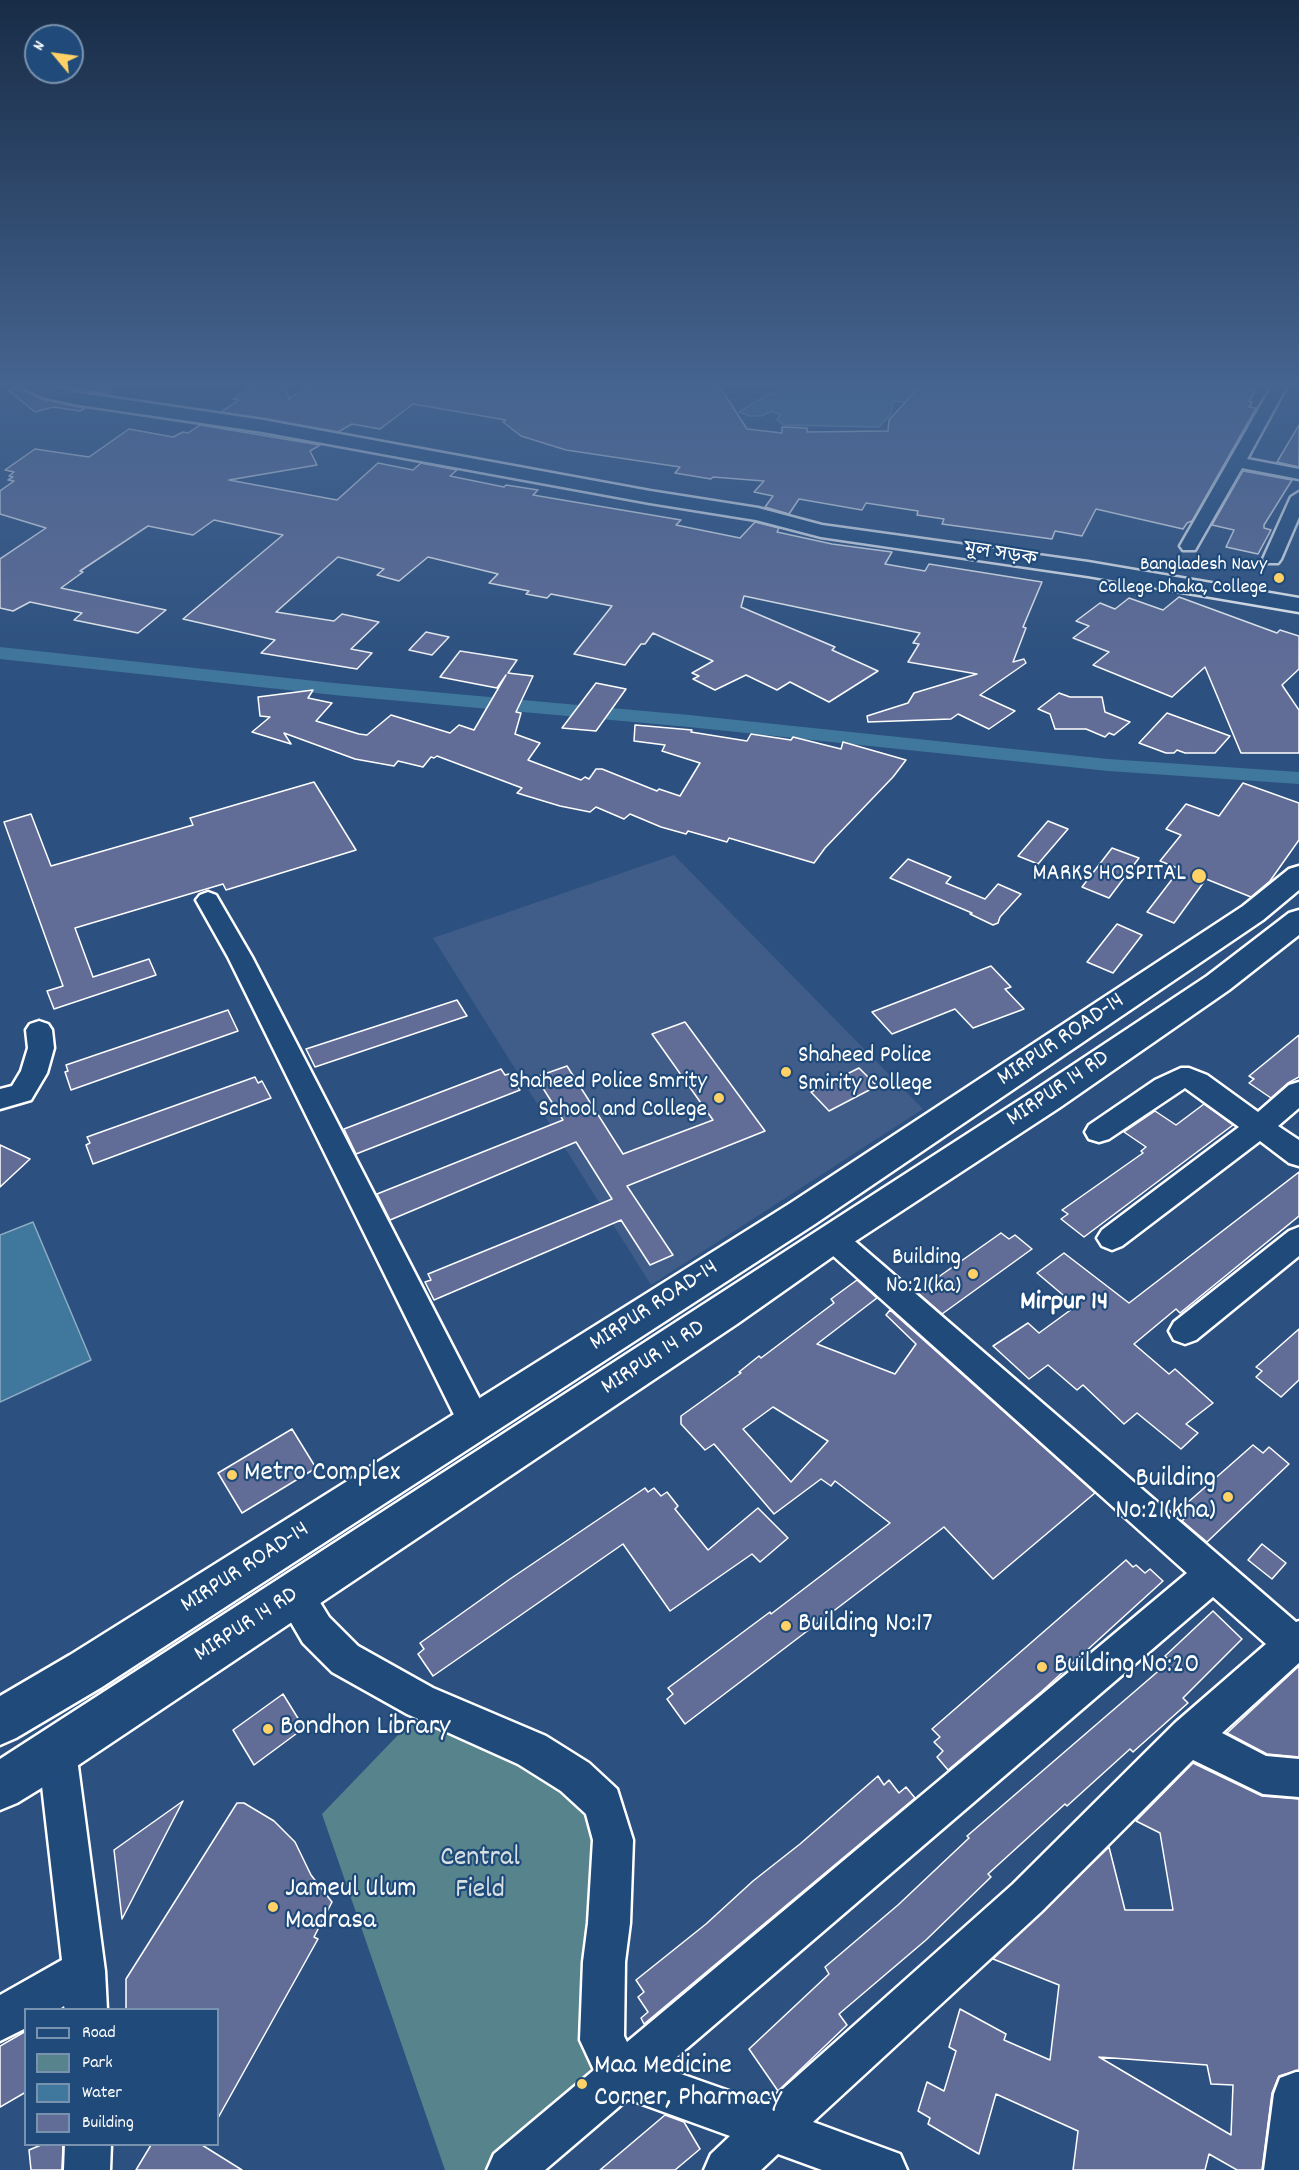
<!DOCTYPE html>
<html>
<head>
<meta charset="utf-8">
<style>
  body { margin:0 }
  #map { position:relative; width:1299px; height:2170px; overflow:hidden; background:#2c507f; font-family:Dekko,sans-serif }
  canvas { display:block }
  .legend { position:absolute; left:24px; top:2008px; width:195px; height:138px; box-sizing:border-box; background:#1f4a7a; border:2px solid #7992af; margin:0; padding:8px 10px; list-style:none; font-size:18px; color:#fff }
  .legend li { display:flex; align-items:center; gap:12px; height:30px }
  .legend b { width:30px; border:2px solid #7992af }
  .north { position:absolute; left:24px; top:24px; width:60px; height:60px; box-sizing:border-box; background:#1f4a7a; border:2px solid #7992af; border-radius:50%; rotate:299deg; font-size:16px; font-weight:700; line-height:24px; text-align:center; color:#fff }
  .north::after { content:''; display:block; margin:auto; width:21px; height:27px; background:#ffd166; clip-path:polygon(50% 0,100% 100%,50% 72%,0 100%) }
</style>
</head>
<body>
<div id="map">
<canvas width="1299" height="2170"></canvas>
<ul class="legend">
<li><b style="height:8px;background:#1f4a7a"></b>Road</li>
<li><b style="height:16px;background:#56838c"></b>Park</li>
<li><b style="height:16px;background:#40779c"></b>Water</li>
<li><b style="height:16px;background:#616d97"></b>Building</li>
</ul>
<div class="north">N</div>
</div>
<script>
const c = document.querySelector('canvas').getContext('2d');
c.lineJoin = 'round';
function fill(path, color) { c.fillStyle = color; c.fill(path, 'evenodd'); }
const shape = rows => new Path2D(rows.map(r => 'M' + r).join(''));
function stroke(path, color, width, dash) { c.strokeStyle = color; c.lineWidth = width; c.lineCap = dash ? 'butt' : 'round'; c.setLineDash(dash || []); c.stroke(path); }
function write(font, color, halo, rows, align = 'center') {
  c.font = font + ' Dekko,"Noto Sans Bengali",sans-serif'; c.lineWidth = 4.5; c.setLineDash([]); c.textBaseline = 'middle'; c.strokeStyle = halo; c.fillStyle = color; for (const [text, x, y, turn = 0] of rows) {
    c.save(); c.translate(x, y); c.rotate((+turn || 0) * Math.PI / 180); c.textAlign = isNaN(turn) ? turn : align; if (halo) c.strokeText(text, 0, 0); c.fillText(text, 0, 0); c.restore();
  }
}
fill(shape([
  [674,855,923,1109,651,1285,433,938],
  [685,1022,765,1131,608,1193,536,1077,567,1066,623,1154,713,1120,652,1034],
  [858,1068,877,1086,829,1111,812,1093],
  [615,1210,672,1255,672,1256,650,1265]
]), '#405c88');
fill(shape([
  [423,1709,492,1738,607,1820,612,2072,503,2170,445,2170,322,1814]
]), '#56838c');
const water = shape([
  [796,384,922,384,923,404,893,401,891,414,879,427,784,425,777,420,780,415,772,411,761,416,750,416,739,412,767,395,776,393,779,388,791,388,796,384],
  [33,1222,91,1360,0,1402,0,1235,33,1222]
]);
fill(water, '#40779c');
stroke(water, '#8cadc4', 1.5);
fill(shape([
  [0,647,334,683,689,715,1108,759,1299,772,1299,784,1108,771,689,727,334,695,0,659,0,647]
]), '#40779c');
const building = shape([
  [53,384,120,384,105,394,53,384],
  [254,384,285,384,289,399,309,384,718,384,747,429,782,433,782,427,807,428,807,432,888,431,889,420,922,384,1259,384,1249,401,1252,402,1249,407,1256,408,1192,521,1187,523,1183,529,1096,509,1082,536,1055,531,1052,539,942,524,944,519,917,515,918,511,866,503,862,510,799,499,789,514,765,507,773,496,754,492,764,481,713,477,711,479,675,473,680,467,566,450,521,436,503,422,506,420,413,404,380,429,352,424,338,432,221,412,239,400,233,399,254,384],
  [19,387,42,399,85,408,80,411,53,407,35,412,8,390,19,387],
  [200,425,320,445,310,451,317,465,229,480,337,500,378,463,413,470,421,463,457,470,450,476,504,487,506,485,538,490,533,495,681,520,676,525,740,538,755,522,779,528,777,532,832,544,892,552,885,564,925,571,929,564,1042,582,1023,627,1026,628,1013,662,1024,659,1026,663,980,695,1015,711,989,729,958,714,951,719,868,722,867,716,908,703,914,693,977,674,908,662,919,644,913,643,920,633,744,596,741,607,835,647,832,650,878,671,829,702,790,682,777,690,746,675,715,690,693,679,699,676,692,673,713,661,653,633,645,644,641,644,625,665,574,654,612,606,551,594,547,598,526,594,529,591,489,583,498,574,428,557,399,581,377,575,384,569,338,557,276,612,334,621,342,614,379,622,351,649,372,653,357,669,261,653,275,640,183,619,283,535,214,520,193,535,148,526,80,571,83,572,61,588,166,610,138,633,74,620,82,613,30,602,13,611,0,608,0,559,46,528,0,514,0,491,14,481,8,480,13,477,9,476,14,472,5,470,35,449,89,457,129,429,173,437,183,432,188,433,200,425],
  [1299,425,1299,467,1277,462,1299,425],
  [1243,471,1292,480,1264,525,1264,528,1271,530,1258,554,1226,547,1234,530,1212,525,1243,471],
  [1179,597,1277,633,1280,630,1299,636,1299,669,1282,685,1299,710,1299,753,1241,753,1205,667,1172,697,1093,665,1109,652,1073,638,1089,626,1076,621,1100,603,1115,609,1129,598,1163,610,1179,597],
  [426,632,449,637,432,655,409,650,426,632],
  [460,651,517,660,508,673,533,676,516,712,521,713,515,734,540,743,528,760,581,780,585,777,589,779,596,769,602,769,657,791,659,789,680,796,700,763,662,751,665,745,634,741,635,725,692,730,691,732,747,741,751,734,791,740,793,737,841,749,843,742,906,760,893,777,825,848,814,863,729,838,727,842,688,831,686,834,661,827,630,814,624,819,596,807,590,812,560,806,517,793,522,788,437,756,434,758,431,757,423,767,398,761,394,766,355,759,284,733,291,744,252,732,270,717,260,716,258,697,313,690,308,698,332,703,316,721,359,734,367,735,391,715,450,733,459,725,474,730,506,675,497,688,440,677,460,651],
  [596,683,626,689,596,731,562,728,596,683],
  [1059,693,1070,697,1102,697,1105,712,1130,722,1114,735,1109,733,1105,737,1086,729,1055,729,1050,714,1038,709,1059,693],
  [1167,713,1230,736,1215,753,1185,753,1177,750,1174,753,1166,753,1139,743,1167,713],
  [314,782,356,850,226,890,223,884,75,928,93,977,149,959,156,975,54,1009,47,991,63,986,4,822,31,814,51,866,193,825,190,818,314,782],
  [1243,783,1299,803,1299,840,1270,881,1251,897,1206,879,1174,923,1147,912,1180,869,1160,861,1181,835,1166,829,1186,804,1219,816,1243,783],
  [1048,821,1068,829,1038,864,1018,856,1048,821],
  [1112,848,1139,858,1109,898,1082,887,1112,848],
  [908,859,951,877,946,883,985,899,998,884,1021,894,1000,917,998,923,993,925,970,914,972,913,890,878,908,859],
  [1117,924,1142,935,1113,973,1087,962,1117,924],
  [991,966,1011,987,1005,989,1024,1009,973,1028,955,1009,892,1034,872,1012,991,966],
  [457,1000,467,1016,315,1067,306,1049,457,1000],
  [228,1010,238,1031,71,1090,65,1072,68,1071,66,1065,228,1010],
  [685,1022,765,1131,627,1186,673,1255,650,1265,621,1220,434,1300,425,1282,431,1280,428,1274,612,1199,576,1142,390,1220,377,1194,563,1120,536,1077,567,1066,623,1154,713,1120,652,1034,685,1022],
  [1299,1035,1299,1077,1288,1083,1271,1098,1249,1083,1254,1079,1249,1076,1299,1035],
  [859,1068,877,1086,829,1111,811,1092,859,1068],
  [501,1069,505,1075,509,1074,520,1090,356,1154,344,1129,501,1069],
  [255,1077,258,1083,262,1081,271,1098,93,1164,86,1145,90,1143,87,1137,255,1077],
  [1204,1104,1233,1125,1084,1237,1061,1219,1068,1214,1062,1210,1143,1153,1141,1151,1146,1147,1124,1132,1155,1111,1176,1125,1204,1104],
  [0,1145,30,1159,0,1187,0,1145],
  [1299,1172,1299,1216,1180,1313,1176,1309,1134,1344,1169,1374,1175,1369,1213,1403,1186,1424,1198,1433,1181,1449,1137,1413,1124,1424,1083,1385,1077,1390,1048,1365,1029,1379,993,1346,1028,1323,1039,1333,1076,1306,1037,1273,1064,1253,1129,1303,1299,1172],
  [1001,1233,1009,1239,1015,1235,1032,1249,942,1314,917,1292,1001,1233],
  [857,1280,877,1298,817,1344,895,1374,916,1344,886,1315,890,1310,1095,1493,993,1579,944,1527,685,1724,667,1699,673,1694,668,1688,770,1612,771,1614,890,1523,835,1481,831,1486,821,1479,774,1514,714,1444,705,1450,681,1424,681,1416,741,1373,739,1372,759,1356,761,1358,834,1303,831,1299,857,1280],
  [773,1407,828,1441,791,1482,743,1429,773,1407],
  [1299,1329,1299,1380,1281,1397,1256,1377,1262,1371,1256,1367,1299,1329],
  [292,1429,316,1468,242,1513,218,1473,292,1429],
  [1253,1445,1263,1453,1269,1447,1289,1464,1207,1542,1182,1521,1185,1518,1178,1511,1253,1445],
  [645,1488,648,1492,654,1488,661,1496,667,1492,678,1506,675,1509,708,1550,758,1508,788,1538,760,1562,752,1554,670,1611,623,1544,433,1676,418,1654,424,1649,420,1643,510,1579,645,1488],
  [1262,1544,1286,1563,1272,1579,1248,1560,1262,1544],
  [1126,1560,1133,1567,1136,1565,1145,1573,1150,1569,1163,1581,1041,1692,948,1770,937,1757,943,1751,934,1742,940,1737,932,1729,1126,1560],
  [1213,1611,1242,1639,1183,1698,1188,1703,1133,1752,1130,1749,1067,1806,1065,1804,988,1874,991,1877,926,1940,839,2014,847,2025,778,2091,749,2049,829,1974,825,1967,898,1905,969,1838,967,1836,1170,1661,1165,1656,1213,1611],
  [1299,1666,1299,1757,1267,1754,1227,1733,1299,1666],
  [283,1694,304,1728,254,1765,233,1730,283,1694],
  [1193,1763,1262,1796,1299,1799,1299,2070,1279,2076,1272,2093,1262,2170,1237,2170,1209,2154,1205,2170,1073,2170,1078,2131,996,2094,979,2154,928,2124,930,2118,918,2111,927,2082,944,2091,956,2051,949,2047,960,2009,1006,2034,1004,2040,1050,2060,1059,1985,993,1959,1109,1847,1125,1910,1173,1910,1160,1833,1136,1821,1193,1763],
  [1099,2057,1207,2065,1211,2084,1233,2085,1231,2135,1099,2057],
  [878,1776,884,1785,889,1780,899,1793,906,1787,915,1798,644,2024,641,2018,648,2012,638,1997,644,1992,636,1980,706,1924,753,1881,800,1844,878,1776],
  [183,1801,122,1919,114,1850,183,1801],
  [237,1803,244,1803,274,1821,295,1842,311,1875,332,1902,314,1937,318,1939,218,2118,218,2010,126,2010,126,1979,237,1803],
  [26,2031,26,2092,0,2107,0,2046,26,2031],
  [665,2115,684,2122,700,2149,675,2170,600,2170,665,2115],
  [41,2145,63,2145,62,2170,31,2170,29,2150,41,2145],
  [151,2145,202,2145,242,2170,136,2170,151,2145]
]);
fill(building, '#616d97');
stroke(building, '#fff', 1.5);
const street = shape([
  [1273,384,1288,384,1247,459,1299,469,1299,479,1242,468,1195,550,1183,550,1180,546,1273,384],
  [1299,492,1299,517,1281,559,1278,563,1266,563,1263,559,1291,497,1299,492],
  [208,892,216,895,252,957,487,1413,491,1423,487,1433,475,1438,463,1433,228,957,196,900,200,895,208,892],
  [39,1021,48,1024,52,1030,54,1048,47,1073,31,1100,0,1109,0,1089,12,1086,21,1071,28,1048,26,1030,30,1024,39,1021],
  [1181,1068,1189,1068,1207,1075,1258,1112,1289,1085,1299,1082,1299,1108,1278,1126,1299,1140,1299,1166,1289,1163,1260,1141,1122,1246,1112,1250,1102,1246,1097,1238,1102,1230,1239,1127,1185,1088,1109,1139,1099,1142,1089,1139,1085,1132,1089,1125,1155,1080,1181,1068],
  [832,1226,842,1230,1296,1622,1299,1621,1299,1663,1222,1733,1266,1756,1299,1759,1299,1797,1263,1794,1193,1760,1041,1912,813,2122,900,2154,907,2170,822,2170,778,2154,761,2170,704,2170,711,2154,730,2136,628,2099,545,2170,487,2170,494,2154,594,2070,580,2040,583,1962,588,1923,593,1840,586,1814,561,1791,518,1764,407,1714,332,1672,303,1643,282,1607,277,1595,282,1583,295,1578,308,1583,329,1617,358,1646,433,1688,546,1736,589,1763,617,1789,633,1840,630,1923,625,1962,624,2036,627,2042,1187,1573,822,1246,817,1238,822,1230,832,1226],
  [1213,1597,1266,1644,1175,1723,1013,1884,766,2104,664,2068,1213,1597],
  [1299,1227,1299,1256,1196,1340,1185,1344,1174,1340,1169,1331,1174,1322,1289,1231,1299,1227],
  [57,1732,71,1737,76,1751,105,1971,107,2010,65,2010,64,2006,58,2010,26,2010,26,2028,0,2041,0,1995,62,1960,38,1751,43,1737,57,1732],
  [1296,2072,1299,2072,1299,2170,1264,2170,1274,2094,1280,2078,1296,2072],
  [65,2144,111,2144,110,2170,64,2170,65,2144]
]);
const secondary = shape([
  [20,384,44,384,73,392,263,420,650,491,758,508,822,525,1088,562,1299,598,1299,612,1088,576,821,537,756,520,650,503,263,432,73,404,42,397,23,388,20,384]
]);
const primary = shape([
  [1299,866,1299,890,1263,920,815,1224,102,1687,16,1738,0,1745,0,1696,70,1655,789,1204,1243,906,1289,869,1299,866],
  [1299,910,1299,935,1229,990,1059,1108,845,1248,737,1324,74,1768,17,1803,0,1810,0,1759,1035,1090,1207,976,1289,913,1299,910]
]);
stroke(street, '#fff', 5);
stroke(secondary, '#fff', 5);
stroke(primary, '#fff', 5);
fill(street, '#1f4a7a');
fill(secondary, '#1f4a7a');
fill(primary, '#1f4a7a');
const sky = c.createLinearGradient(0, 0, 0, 688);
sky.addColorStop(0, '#182c46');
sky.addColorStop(0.56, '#456490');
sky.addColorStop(1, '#45649000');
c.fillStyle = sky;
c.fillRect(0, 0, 1299, 688);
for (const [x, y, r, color] of [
  [1279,578,6,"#ffd166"],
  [1199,876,8,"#ffd166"],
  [786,1072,6,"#ffd166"],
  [719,1098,6,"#ffd166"],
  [973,1274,6,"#ffd166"],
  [232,1475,6,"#ffd166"],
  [1228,1497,6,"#ffd166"],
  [786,1626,6,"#ffd166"],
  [1042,1667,6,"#ffd166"],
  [268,1729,6,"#ffd166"],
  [273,1907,6,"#ffd166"],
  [582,2084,6,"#ffd166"]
]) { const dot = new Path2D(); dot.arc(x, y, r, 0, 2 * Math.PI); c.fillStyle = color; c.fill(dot); stroke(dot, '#1f4a7a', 2); }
write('20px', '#fff', '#1f4a7a', [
  ["মূল সড়ক",1000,556,9]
]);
write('20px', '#fff', '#1f4a7a', [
  ["Bangladesh Navy",1267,566],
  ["College Dhaka, College",1267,589]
], 'right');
write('24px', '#fff', '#1f4a7a', [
  ["MARKS HOSPITAL",1186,876],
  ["Shaheed Police",798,1058,"left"],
  ["Smirity College",798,1086,"left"],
  ["Shaheed Police Smrity",707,1084],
  ["School and College",707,1112],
  ["Building",961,1260],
  ["No:21(ka)",961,1288]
], 'right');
write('24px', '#fff', '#1f4a7a', [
  ["MIRPUR ROAD-14",1062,1041,-34],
  ["MIRPUR 14 RD",1059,1090,-34],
  ["MIRPUR ROAD-14",655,1307,-33],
  ["MIRPUR 14 RD",654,1359,-33],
  ["MIRPUR ROAD-14",246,1569,-33],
  ["MIRPUR 14 RD",247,1626,-33]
]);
write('bold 27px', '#fff', '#1f4a7a', [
  ["Mirpur 14",1064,1304]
]);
write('28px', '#fff', '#1f4a7a', [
  ["Metro Complex",244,1475],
  ["Building",1216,1481,"right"],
  ["No:21(kha)",1216,1513,"right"],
  ["Building No:17",798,1626],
  ["Building No:20",1054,1667],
  ["Bondhon Library",280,1729],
  ["Jameul Ulum",285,1891],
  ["Madrasa",285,1923],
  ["Maa Medicine",594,2068],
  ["Corner, Pharmacy",594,2100]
], 'left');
write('28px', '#d5e0e2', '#1f4a7a', [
  ["Central",480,1860],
  ["Field",480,1892]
]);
</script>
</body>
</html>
